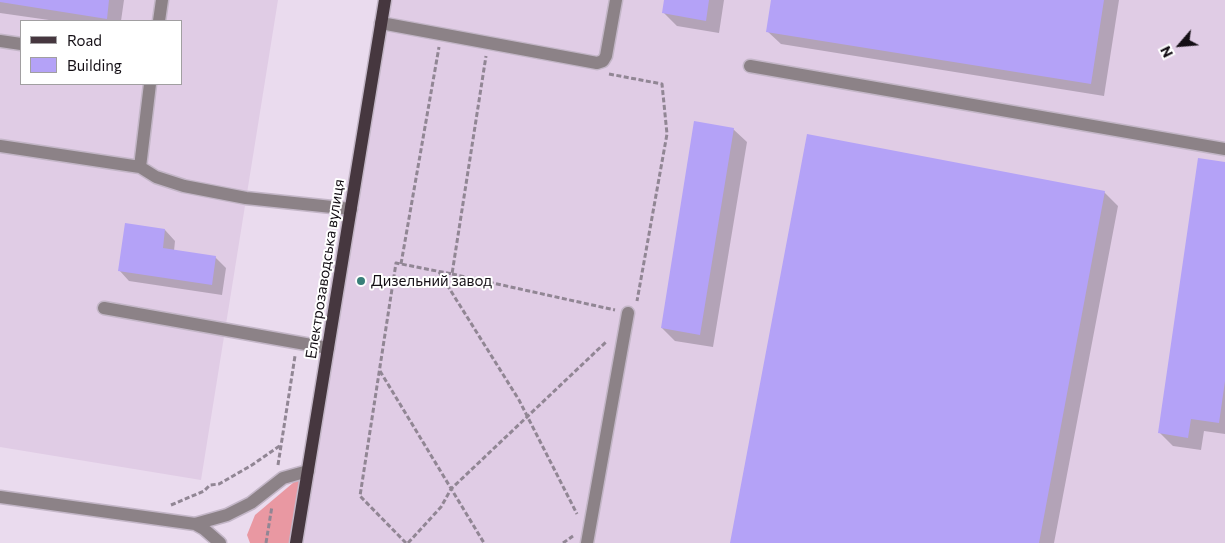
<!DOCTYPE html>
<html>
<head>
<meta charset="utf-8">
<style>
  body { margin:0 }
  #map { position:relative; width:1225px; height:543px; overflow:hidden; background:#eadbee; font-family:Commissioner,sans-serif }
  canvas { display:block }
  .legend { position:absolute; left:20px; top:20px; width:162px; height:65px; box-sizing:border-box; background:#fff; border:1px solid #a19fa1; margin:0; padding:6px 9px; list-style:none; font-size:15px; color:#140f15 }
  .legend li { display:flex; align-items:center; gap:10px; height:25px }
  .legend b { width:25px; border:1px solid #a19fa1 }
  .north { position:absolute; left:1155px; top:20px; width:50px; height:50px; -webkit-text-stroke:4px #fff; paint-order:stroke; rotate:243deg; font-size:14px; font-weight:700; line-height:20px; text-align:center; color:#140f15 }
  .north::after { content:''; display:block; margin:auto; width:18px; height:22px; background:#140f15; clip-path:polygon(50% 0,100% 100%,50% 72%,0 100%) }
</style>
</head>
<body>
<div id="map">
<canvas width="1225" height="543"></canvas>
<ul class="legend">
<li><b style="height:6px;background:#46373f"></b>Road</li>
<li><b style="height:14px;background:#b4a2f7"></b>Building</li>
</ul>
<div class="north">N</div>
</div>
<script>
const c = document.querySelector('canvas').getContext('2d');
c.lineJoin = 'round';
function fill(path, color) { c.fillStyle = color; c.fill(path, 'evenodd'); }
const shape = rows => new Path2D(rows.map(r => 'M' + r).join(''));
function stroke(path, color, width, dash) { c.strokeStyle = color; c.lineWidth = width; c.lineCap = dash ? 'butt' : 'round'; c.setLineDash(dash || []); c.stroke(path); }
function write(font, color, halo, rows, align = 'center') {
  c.font = font + ' Commissioner,sans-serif'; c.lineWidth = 4; c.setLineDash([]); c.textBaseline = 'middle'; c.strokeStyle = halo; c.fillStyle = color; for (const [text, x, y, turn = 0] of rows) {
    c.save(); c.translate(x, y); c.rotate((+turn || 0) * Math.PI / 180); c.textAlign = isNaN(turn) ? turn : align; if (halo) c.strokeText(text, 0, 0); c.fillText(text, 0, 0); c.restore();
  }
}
fill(shape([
  [0,0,278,0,201,480,0,447],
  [21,21,181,21,181,84,21,84],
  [385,0,1225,0,1225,543,296,543]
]), '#e0cce5');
fill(shape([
  [300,477,291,543,250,543,247,535,255,515]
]), '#e998a2');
fill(shape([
  [0,0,124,0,121,21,56,21,0,13],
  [666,0,724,0,719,33,677,26,664,13],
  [772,0,1119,0,1104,96,781,44,767,31],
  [733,129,747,142,713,347,675,341,662,328],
  [1225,163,1225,434,1204,431,1201,450,1173,446,1160,433],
  [1104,192,1118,206,1054,543,731,543],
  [126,225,165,230,175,241,174,251,215,257,226,268,222,295,129,281,119,270]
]), '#0003');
fill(shape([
  [0,0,109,0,107,19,0,2],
  [664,0,709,0,706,21,662,13],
  [771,0,1104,0,1091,84,766,32],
  [694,121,734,128,700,335,661,328],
  [807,134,1105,191,1039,543,730,543],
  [1198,158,1225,162,1225,381,1219,423,1191,419,1188,438,1158,433],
  [125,223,165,229,163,248,216,256,212,285,118,271]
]), '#b4a2f7');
const minor = shape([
  [159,21,162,0],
  [381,23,597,63,603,61,606,56,616,0],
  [0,41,21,44],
  [750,66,1225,149],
  [0,146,140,167,156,177,184,186,246,198,351,209],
  [140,167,150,84],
  [104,308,328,348],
  [0,497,195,524,204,529,220,543],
  [195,524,227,515,251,503,283,478,308,471],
  [587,543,628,313]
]);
const major = shape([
  [296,543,385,0]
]);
stroke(minor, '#c3b6c7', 15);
stroke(major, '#c3b6c7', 15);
stroke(shape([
  [609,74,662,84,667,134,637,301],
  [401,264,439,47],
  [439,272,519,400,577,514],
  [452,274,615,310],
  [380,371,484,543],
  [278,465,295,356],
  [171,505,204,491,210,485,219,484,252,465,281,445],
  [266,543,272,506],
  [406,543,360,496,396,263,452,274,486,56],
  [408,543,441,507,451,489,607,341],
  [563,543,573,536]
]), '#918694', 3, [5, 2.5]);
stroke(minor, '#8c8287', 12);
stroke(major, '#46373f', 12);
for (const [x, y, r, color] of [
  [361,281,5,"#387f79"]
]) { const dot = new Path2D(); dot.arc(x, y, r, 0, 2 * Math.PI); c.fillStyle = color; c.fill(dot); stroke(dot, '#fff', 2); }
write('15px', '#140f15', '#fff', [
  ["Електрозаводська вулиця",325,269,-81]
]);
write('15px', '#140f15', '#fff', [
  ["Дизельний завод",371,281]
], 'left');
</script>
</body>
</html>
